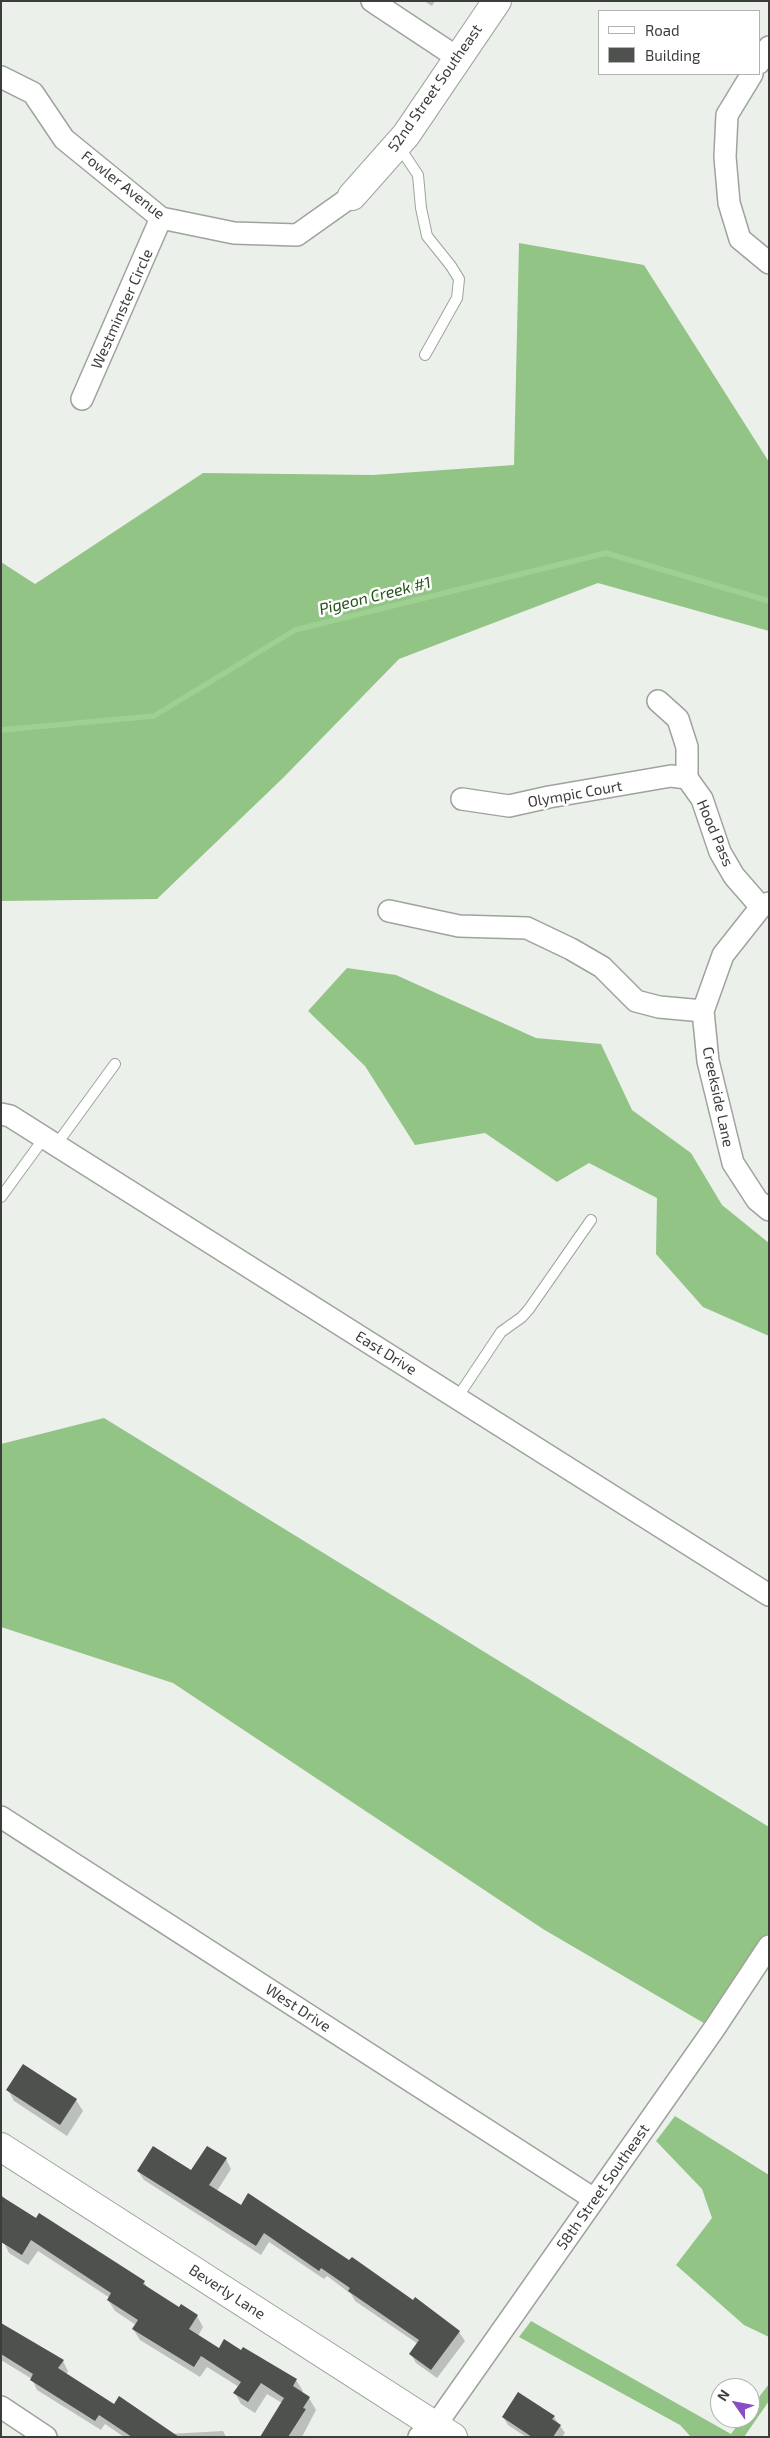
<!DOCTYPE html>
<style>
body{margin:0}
#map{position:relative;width:770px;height:2438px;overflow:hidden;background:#ecf0eb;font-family:"Exo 2",sans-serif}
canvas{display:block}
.frame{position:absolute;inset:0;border:2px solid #3c3e3c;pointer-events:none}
.legend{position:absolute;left:598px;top:10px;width:162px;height:65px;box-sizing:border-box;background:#fff;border:1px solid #b1b2b1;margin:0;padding:6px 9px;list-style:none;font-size:15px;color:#3c3e3c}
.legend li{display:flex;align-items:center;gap:10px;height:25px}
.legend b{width:25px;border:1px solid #b1b2b1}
.north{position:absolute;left:710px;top:2378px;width:50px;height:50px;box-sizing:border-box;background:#fff;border:1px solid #b1b2b1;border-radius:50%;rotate:303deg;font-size:14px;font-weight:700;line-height:20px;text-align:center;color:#3c3e3c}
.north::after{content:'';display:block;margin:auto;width:18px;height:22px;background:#884ec5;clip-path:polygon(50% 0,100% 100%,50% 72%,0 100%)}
</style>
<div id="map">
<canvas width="770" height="2438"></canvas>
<div class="frame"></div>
<ul class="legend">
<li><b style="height:6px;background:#fff"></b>Road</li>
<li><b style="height:14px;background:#4e514d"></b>Building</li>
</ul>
<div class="north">N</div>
</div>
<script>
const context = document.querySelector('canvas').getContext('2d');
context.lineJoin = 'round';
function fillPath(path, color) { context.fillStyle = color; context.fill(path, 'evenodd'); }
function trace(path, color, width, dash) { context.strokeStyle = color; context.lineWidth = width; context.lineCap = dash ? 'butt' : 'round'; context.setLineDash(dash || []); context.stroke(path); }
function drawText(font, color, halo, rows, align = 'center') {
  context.font = font + ' "Exo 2",sans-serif'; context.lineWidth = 5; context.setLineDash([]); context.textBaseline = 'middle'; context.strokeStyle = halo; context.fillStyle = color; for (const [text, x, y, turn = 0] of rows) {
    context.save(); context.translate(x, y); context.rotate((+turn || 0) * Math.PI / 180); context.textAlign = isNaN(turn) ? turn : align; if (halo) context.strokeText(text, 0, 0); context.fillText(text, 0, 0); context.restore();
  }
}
fillPath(new Path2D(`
 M519 243 644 265 769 462V631L598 583 399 659 284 777 157 899 1 901V562L35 584 203 473 373 475 514 465Z
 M347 968 396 975 536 1038 601 1044 632 1110 691 1153 722 1205 769 1243V1336L703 1307 656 1254 657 1198 589 1163 557 1182 485 1133 415 1145 365 1066 308 1011Z
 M104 1418 769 1827V1946L714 2029 543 1929 173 1683 1 1627V1444Z
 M675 2116 769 2175V2337L744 2325 676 2265 712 2218 702 2189 656 2141Z
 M531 2321 731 2434 743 2418H750V2409L769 2384V2401L744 2437H691L680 2425 519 2337Z`), '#92c485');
fillPath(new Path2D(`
 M424 1H435L432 6Z
 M8 2090 76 2100 83 2111 67 2136 14 2101Z
 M226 2159 231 2169 217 2191 459 2332 465 2341 437 2378 416 2363 411 2354 418 2344 355 2301 351 2294 327 2276 324 2279 269 2242 261 2255 144 2180 138 2171 191 2172Z
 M1 2194 8 2202 144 2282 148 2289 179 2309 197 2316 203 2327 198 2336 219 2350 242 2351 296 2380 303 2391 301 2393 309 2398 316 2410 302 2437H261L282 2403 267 2394 255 2413 241 2404 235 2393 239 2387 207 2367 200 2377 140 2340 133 2329 136 2325 115 2311 108 2300 110 2298 38 2251 28 2265 9 2253 1 2236Z
 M1 2324 63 2361 68 2371 66 2375 162 2437H124L105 2424 101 2430 37 2390 32 2379 1 2360Z
 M503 2417H554L565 2433 562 2437H526L508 2425Z
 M223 2431 226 2437H168V2434Z`), '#0003');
trace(new Path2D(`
 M1 730 154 716 295 630 606 553 769 601`), '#9ed091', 5.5);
fillPath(new Path2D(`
 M23 2064 77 2099 60 2125 6 2090Z
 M153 2146 191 2170 207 2146 227 2158 209 2185 241 2205 248 2193 349 2260 352 2257 413 2300 415 2297 460 2331 431 2370 409 2354 419 2340 348 2291 350 2288 321 2268 319 2271 264 2233 256 2246 137 2171Z
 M1 2196 36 2218 39 2213 145 2281 143 2284 179 2307 181 2304 198 2315 189 2329 219 2348 224 2339 241 2350 243 2347 297 2379 293 2386 310 2397 303 2408 306 2409 288 2437H260L284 2398 261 2383 248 2402 233 2393 241 2382 201 2356 194 2367 132 2329 138 2320 107 2300 111 2293 31 2240 22 2255 1 2242Z
 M1 2323 64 2360 58 2368 114 2404 119 2396 179 2437H132L99 2415 95 2421 30 2380 33 2374 1 2354Z
 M518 2392 555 2416 552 2419 561 2425 553 2437H532L502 2417Z`), '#4e514d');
const lane = new Path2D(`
 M398 145 418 175 421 208 427 236 451 266 459 279 457 298 425 355
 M56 1145 115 1064
 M1 1197 44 1138
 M457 1398 501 1332 522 1317 529 1309 591 1220`);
const street = new Path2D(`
 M372 1 458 58
 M759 63 769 47
 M752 74 727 115 725 157 729 203 740 239 769 263
 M1 77 33 93 64 139 161 218 234 233 297 235 352 196
 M82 399 161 218
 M658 701 678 719 687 747V778L702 799 720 852 734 876 761 907
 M462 799 509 806 549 797 671 776 687 778
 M769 903 761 907 723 955 703 1011 708 1061 733 1163 757 1200 769 1210
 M389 911 459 926 527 928 571 949 602 967 636 1001 659 1007 703 1011
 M1 1114 10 1116 769 1595
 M1 1817 594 2199
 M1 2407 46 2437
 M419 2437 435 2426 714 2029 769 1946`);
const secondary = new Path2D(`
 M352 196 406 135 497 1
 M1 2147 453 2437`);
trace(lane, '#9fa39e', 12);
trace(street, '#9fa39e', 24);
trace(secondary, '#9fa39e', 30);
trace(lane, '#fff', 10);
trace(street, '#fff', 21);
trace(secondary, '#fff', 28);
drawText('15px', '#3c3e3c', '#fff', [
 ["52nd Street Southeast",435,88,-55],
 ["Fowler Avenue",123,185,38],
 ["Westminster Circle",122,309,-66],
 ["Olympic Court",575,794,-10],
 ["Hood Pass",715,833,67],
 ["Creekside Lane",718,1097,78],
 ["East Drive",386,1353,32],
 ["West Drive",298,2008,33],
 ["58th Street Southeast",603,2187,-55],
 ["Beverly Lane",227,2292,33]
]);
drawText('italic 16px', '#235315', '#fff', [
 ["Pigeon Creek #1",375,596,-14]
]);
</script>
